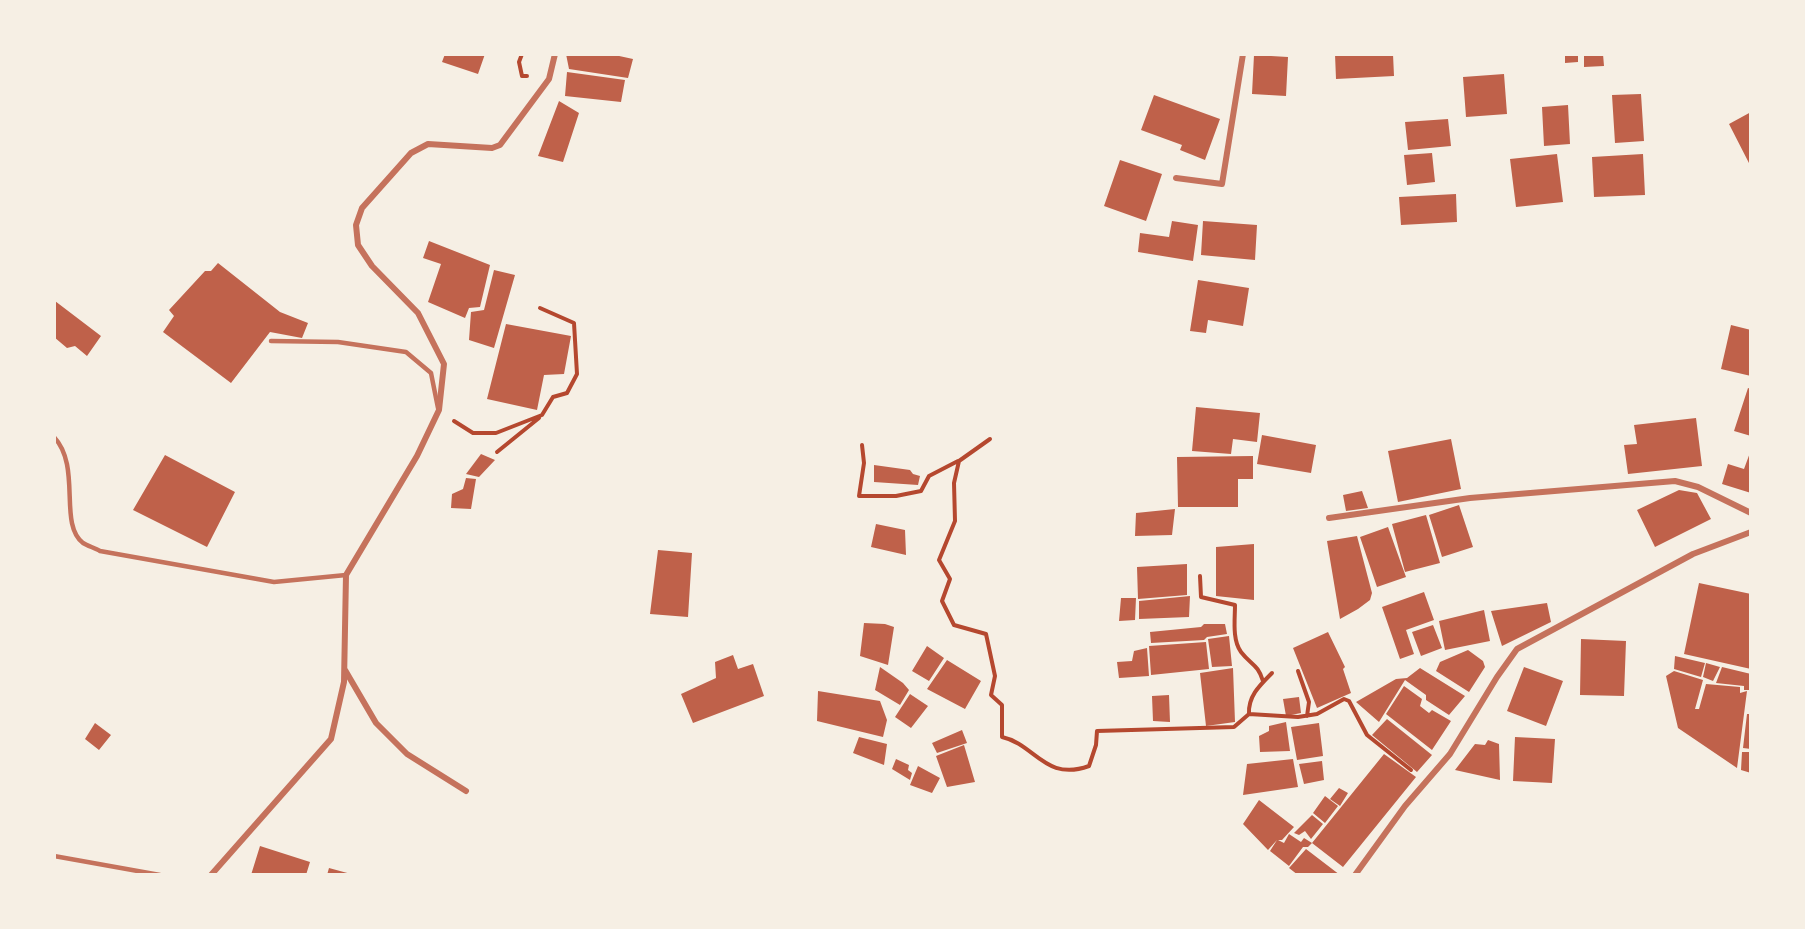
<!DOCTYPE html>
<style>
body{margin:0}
#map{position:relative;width:1805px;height:929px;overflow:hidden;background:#f6efe4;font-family:"Space Grotesk",sans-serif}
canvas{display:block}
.frame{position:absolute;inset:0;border:56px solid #f6efe4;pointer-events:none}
</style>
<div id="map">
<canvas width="1805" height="929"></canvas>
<div class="frame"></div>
</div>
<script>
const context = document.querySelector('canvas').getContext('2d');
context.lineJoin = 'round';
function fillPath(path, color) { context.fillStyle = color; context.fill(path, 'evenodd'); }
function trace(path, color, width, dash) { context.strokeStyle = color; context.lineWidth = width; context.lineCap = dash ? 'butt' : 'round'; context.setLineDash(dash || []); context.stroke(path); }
fillPath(new Path2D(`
 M445 54H485L478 74 442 62Z
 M566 54H610L633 59 628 78 569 69Z
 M1335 54H1393L1394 76 1336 79Z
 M1565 54H1578V62L1565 63Z
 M1584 54H1603L1604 66 1584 67Z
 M1254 55 1288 57 1286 96 1252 94Z
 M567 72 625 80 621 102 565 96Z
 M1504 74 1507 114 1466 117 1463 77Z
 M1641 94 1644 141 1615 143 1612 95Z
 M1154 95 1220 119 1205 160 1180 150 1182 145 1141 130Z
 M559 101 579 113 563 162 538 156Z
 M1568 105 1570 144 1544 146 1542 107Z
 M1751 112V167L1729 124Z
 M1448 119 1451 146 1408 150 1405 122Z
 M1432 153 1435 182 1407 185 1404 155Z
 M1557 154 1563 202 1516 207 1510 159Z
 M1643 154 1645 195 1594 197 1592 157Z
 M1120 160 1162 174 1146 221 1104 206Z
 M1456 194 1457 222 1401 225 1399 197Z
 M1172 221 1198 225 1193 261 1138 252 1140 233 1169 237Z
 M1203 221 1257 225 1255 260 1201 255Z
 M429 241 490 265 480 307 469 308 465 318 428 302 441 264 423 258Z
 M218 263 280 312 308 323 302 338 270 332 231 383 163 332 174 316 169 310 205 271H211Z
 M494 270 515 275 494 348 469 340 471 312 484 310Z
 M1198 280 1249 288 1243 326 1208 320 1206 333 1190 331Z
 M55 301 101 336 87 356 75 346 67 348 54 337Z
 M506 324 571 336 564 374 544 375 537 410 487 399Z
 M1731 325 1751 330V376L1721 369Z
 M1748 388 1751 389V436L1734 431Z
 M1196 407 1260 413 1257 442 1233 439 1231 454 1192 451Z
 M1696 418 1702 466 1628 474 1624 445 1637 444 1634 425Z
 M1262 435 1316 445 1311 473 1257 464Z
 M1451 439 1461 489 1398 502 1388 451Z
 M1751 450V493L1722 484 1728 464 1744 469Z
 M481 454 495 460 479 477 466 474Z
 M165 455 235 492 207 547 133 510Z
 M1253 456V479H1238V507H1178L1177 457Z
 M874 465 910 470 913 474 920 476 918 485 874 482Z
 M466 478 476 479 471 509 451 508 452 494 463 489Z
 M1679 490 1697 493 1711 519 1655 547 1637 510Z
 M1362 491 1368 508 1346 511 1343 495Z
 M1459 505 1473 547 1442 557 1429 515Z
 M1175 509 1172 535 1135 536 1136 513Z
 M1426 515 1440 563 1405 572 1392 524Z
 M876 524 905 530 906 555 871 547Z
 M1388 527 1406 577 1377 587 1360 537Z
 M1357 536 1372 593 1370 600 1358 609 1340 619 1327 541Z
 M1254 544V600L1216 596V547Z
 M658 550 692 553 688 617 650 614Z
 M1187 564V595L1138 599 1137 567Z
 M1699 583 1751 594V669L1684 654Z
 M1424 592 1434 620 1406 630 1414 654 1400 659 1382 607Z
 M1190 596 1189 617 1139 619V601Z
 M1121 598H1136L1135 620 1119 621Z
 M1547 603 1551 622 1502 646 1491 611Z
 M1484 610 1490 641 1445 650 1439 621Z
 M864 623 885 624 894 627 888 665 860 656Z
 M1204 624H1225L1227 634 1207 637 1204 640 1151 643 1150 632 1201 627Z
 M1433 625 1442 648 1421 656 1412 632Z
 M1328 632 1345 667 1343 669 1351 693 1317 708 1293 648Z
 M1229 636 1232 666 1212 667 1208 639Z
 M1581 639 1626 641 1624 696 1580 695Z
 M1206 642 1209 669 1151 675 1149 646Z
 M927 646 944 658 929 681 912 671Z
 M1147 648 1149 676 1119 678 1117 662 1132 661 1134 651Z
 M1468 650 1483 661 1485 667 1469 692 1436 671 1440 662Z
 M733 655 738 669 753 664 764 696 693 723 681 694 716 678 715 662Z
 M1675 656 1705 663 1701 677 1674 669Z
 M947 660 981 681 965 709 927 689Z
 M1706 663 1720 667 1713 681 1703 677Z
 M880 667 903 683 909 690 900 705 875 690Z
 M1524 667 1563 681 1546 726 1507 711Z
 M1722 667 1751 674 1749 690H1744V686L1716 683Z
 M1233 668 1235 722 1206 726 1200 673Z
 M1420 668 1465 696 1449 715 1426 700V695L1405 680 1379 722 1356 702 1396 679 1407 678Z
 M1674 671 1703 680 1695 709H1699L1706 684 1740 687V693L1747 691 1737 768 1678 728 1666 676Z
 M1404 686 1422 699 1420 706 1429 713 1432 710 1451 721 1432 750 1386 714Z
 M818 691 880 701 887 720 883 737 817 721Z
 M910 694 928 706 911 728 895 717Z
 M1169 695 1170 722 1153 721 1152 696Z
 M1299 697 1301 713 1286 716 1283 699Z
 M1747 714H1751V749L1743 748Z
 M1387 719 1432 755 1417 772 1372 735Z
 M1286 722 1290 751 1260 752 1259 736 1269 731V726Z
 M95 723 111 735 99 750 85 739Z
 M1319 723 1323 756 1297 760 1291 727Z
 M962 730 967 743 937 753 932 743Z
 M859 737 887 744 884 765 853 753Z
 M1515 737 1555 739 1552 783 1513 781Z
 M1488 740 1499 744 1500 780 1455 770 1475 744 1485 745Z
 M964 745 975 782 947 787 936 756Z
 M1742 752H1751V773L1741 770Z
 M1384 754 1416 777 1343 867 1312 843Z
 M896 759 909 765 908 770 912 773 910 780 892 769Z
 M1293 759 1298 787 1243 795 1247 764Z
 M1322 761 1324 780 1304 784 1299 764Z
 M918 766 940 778 932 793 910 785Z
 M1339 788 1348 793 1340 806 1330 799Z
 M1325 796 1338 806 1325 823 1313 813Z
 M1259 800 1294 827 1282 840H1278L1284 843 1289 834 1301 842 1304 838 1312 843 1308 847H1303L1289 866 1270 851 1277 840 1268 850 1243 824Z
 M1312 815 1323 824 1311 839 1305 831 1299 835 1294 833Z
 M260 846 310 862 306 875H251Z
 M1306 849 1340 875H1298L1289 868Z
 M329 868 351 874V875H327Z`), '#bf614a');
trace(new Path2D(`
 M522 54 519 62 522 76H527
 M454 421 473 433H496L542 415 553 397 567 393 577 374 574 323 540 308
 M990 439 959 461 954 483 955 521 939 560 950 579 942 601 954 625 986 634 995 676 991 695 1002 705V737C1035 744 1045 782 1089 766L1096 745 1097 731 1234 727 1249 714C1248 696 1260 685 1272 673
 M862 445 864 463 859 496H896L921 491 929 476 958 461
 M497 452 539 418
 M1200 576 1201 597 1235 605C1235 619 1232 640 1241 652 1251 665 1258 664 1263 681
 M1298 671 1309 702 1307 716
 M1249 714 1298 717 1317 714 1344 699 1349 701 1367 735 1411 770`), '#b5482f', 4);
trace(new Path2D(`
 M271 341 338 342 406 352 431 373 438 408
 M54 437C82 467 58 524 83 543 88 546 95 548 100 551L274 582 346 575
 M54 856 160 875`), '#c5725c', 4.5);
trace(new Path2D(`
 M1176 178 1222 184 1243 54
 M1329 518 1470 498 1675 481 1698 487 1751 513
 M345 670 376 723 407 754 466 791
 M211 875 331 739 344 682 346 575 417 456 439 410 444 364 418 313 372 266 358 245 356 225 362 208 411 153 428 144 492 148 500 145 549 79 555 54
 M1355 875 1405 806 1450 754 1497 677 1517 649 1693 554 1751 532`), '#c5725c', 6);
</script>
